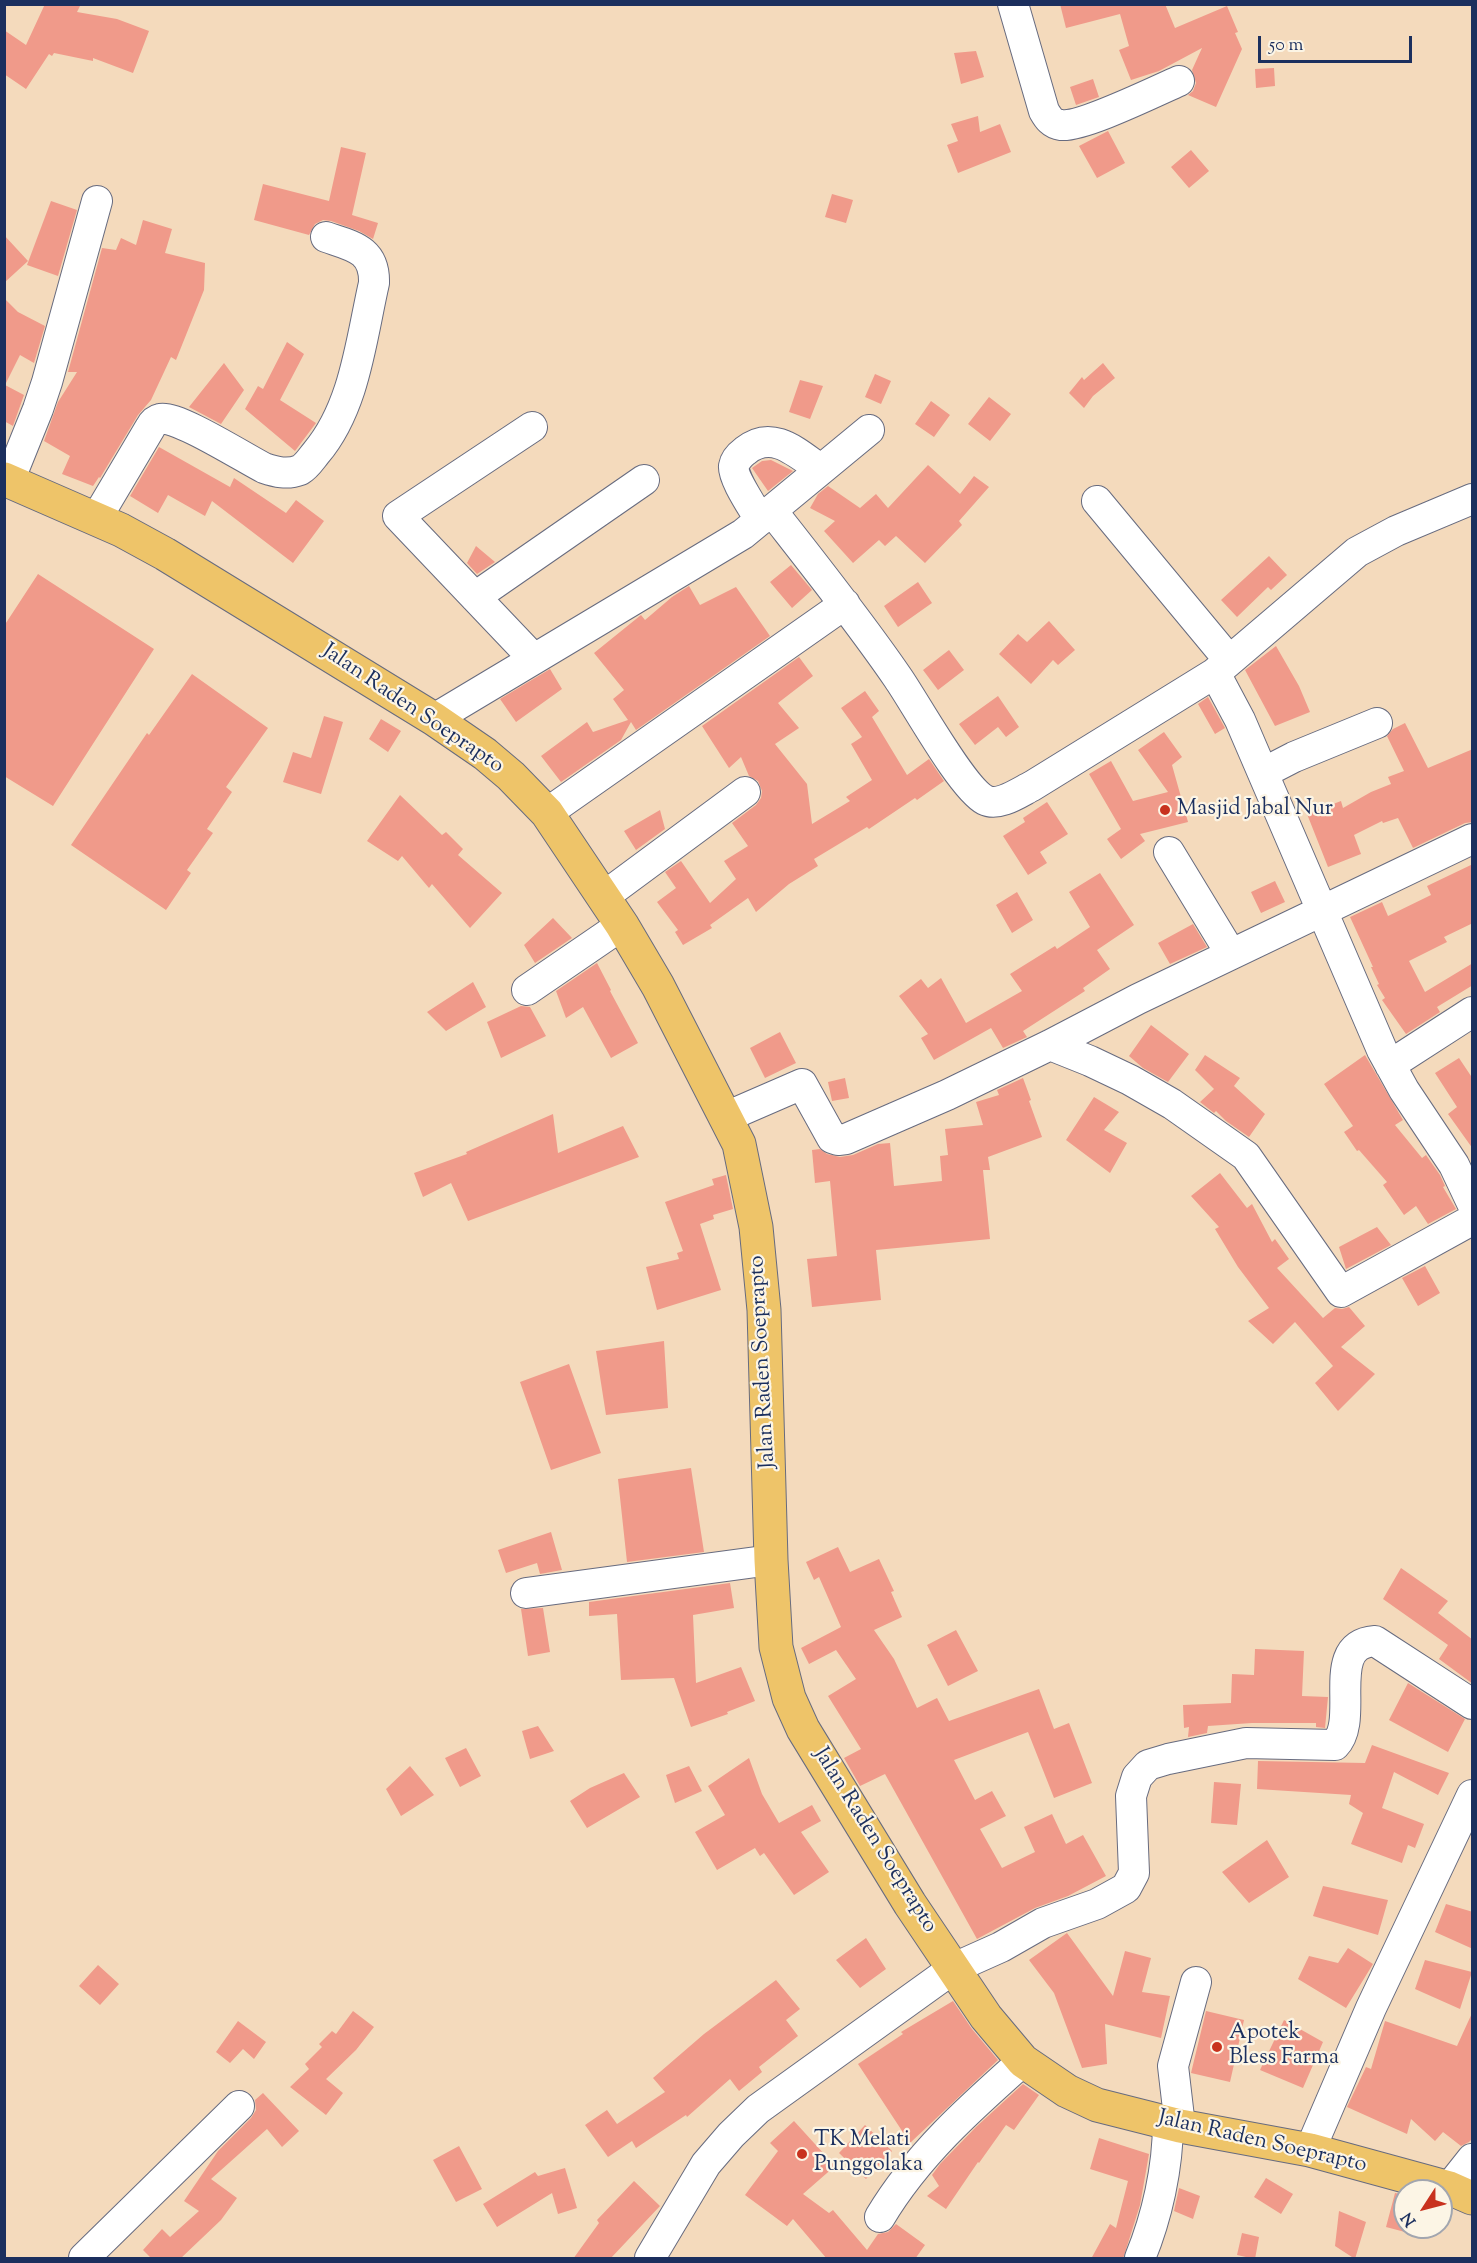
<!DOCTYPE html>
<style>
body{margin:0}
#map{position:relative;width:1477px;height:2263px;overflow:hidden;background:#f4dabc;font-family:"Sorts Mill Goudy",serif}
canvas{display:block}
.frame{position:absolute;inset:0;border:6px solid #1b2f5e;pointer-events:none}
.north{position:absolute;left:1393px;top:2179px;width:60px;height:60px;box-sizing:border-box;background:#fcf5e5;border:2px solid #a2a6af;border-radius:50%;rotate:234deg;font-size:16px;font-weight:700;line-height:24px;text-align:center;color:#1b2f5e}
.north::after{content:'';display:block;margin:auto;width:21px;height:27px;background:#c8321e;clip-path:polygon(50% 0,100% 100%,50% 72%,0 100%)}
.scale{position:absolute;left:1258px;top:36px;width:154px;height:27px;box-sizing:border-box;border:3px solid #1b2f5e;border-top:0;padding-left:8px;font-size:18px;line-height:21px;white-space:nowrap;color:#1b2f5e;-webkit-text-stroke:4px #fcf5e5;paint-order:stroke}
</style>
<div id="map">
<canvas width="1477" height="2263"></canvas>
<div class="frame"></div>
<div class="north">N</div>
<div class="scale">50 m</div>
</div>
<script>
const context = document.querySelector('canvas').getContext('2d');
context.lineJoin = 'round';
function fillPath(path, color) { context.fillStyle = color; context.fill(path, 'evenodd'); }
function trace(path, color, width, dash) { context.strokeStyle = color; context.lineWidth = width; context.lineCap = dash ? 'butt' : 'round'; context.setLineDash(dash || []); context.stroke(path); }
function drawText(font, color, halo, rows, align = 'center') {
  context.font = font + ' "Sorts Mill Goudy",serif'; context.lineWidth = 4.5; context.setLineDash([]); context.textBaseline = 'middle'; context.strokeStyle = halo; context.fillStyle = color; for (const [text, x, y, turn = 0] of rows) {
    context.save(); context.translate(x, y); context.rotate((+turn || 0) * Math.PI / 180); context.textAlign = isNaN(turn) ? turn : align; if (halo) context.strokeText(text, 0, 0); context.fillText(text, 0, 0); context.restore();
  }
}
fillPath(new Path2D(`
 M45 4H81L77 12 117 19 149 31 133 73 93 58V61L54 53 52 56 49 54 26 89 4 74V30L26 45Z
 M1060 4H1165L1175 28 1227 6 1238 32 1235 33 1242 49 1216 107 1188 95 1193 91 1196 83 1192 70 1202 48 1159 71 1131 80 1119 50 1129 46 1120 14 1066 28Z
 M976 51 984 77 961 84 954 53Z
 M1274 68 1275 86 1256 88 1255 69Z
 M1093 79 1099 97 1076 105 1070 87Z
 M978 116 980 132 1000 124 1011 152 958 173 947 145 958 141 951 124Z
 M1108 131 1125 163 1097 178 1079 146Z
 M341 147 366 153 352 215 378 223 373 239 359 231 331 221 323 220 315 224 309 235 254 220 263 184 329 201Z
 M1191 150 1209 171 1189 188 1171 167Z
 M832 194 853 200 846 223 825 217Z
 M51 201 77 210 58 276 27 265Z
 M143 220 172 229 165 253 205 263 204 290 176 360 171 357 151 400 138 415 100 478 99 477 93 486 62 474 70 456 44 441 58 402 77 372H68L102 248 116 250 121 238 136 245Z
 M4 235 28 261 4 283Z
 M4 298 18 312 45 326 34 363 20 355 5 385 24 395 13 426 4 421Z
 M287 342 304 354 280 400 316 423 295 451 245 409 258 386 263 389Z
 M224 363 244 390 221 424 189 407Z
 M1103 363 1115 378 1093 396 1084 408 1069 393 1082 377 1084 380Z
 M875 374 891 381 881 404 865 397Z
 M800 380 823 386 810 419 789 412Z
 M989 397 1011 414 990 441 968 424Z
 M931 401 950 415 934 437 915 424Z
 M159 447 230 487 234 478 286 513 296 500 324 521 293 563 212 501 205 516 168 495 158 513 130 496Z
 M771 460 793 471 768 491 752 468 762 461Z
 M928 465 960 494 974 476 989 487 959 521 962 525 925 563 896 536 885 546 879 540 853 563 824 531 835 521 810 508 818 494 828 486 860 508 876 494 888 508Z
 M476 546 495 562 477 574 467 563Z
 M1269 556 1287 575 1271 590 1268 587 1237 617 1221 600Z
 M791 565 812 590 792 608 770 582Z
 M38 574 154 649 53 806 4 776V626Z
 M918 582 932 603 898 627 884 606Z
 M689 586 700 605 736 587 770 636 636 730 631 722 621 740 561 782 541 756 587 722 593 732 628 720 613 699 624 690 594 653 641 615 645 620 672 597Z
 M1049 621 1075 650 1058 665 1053 660 1031 684 999 654 1018 634 1027 642Z
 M1276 646 1299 686 1310 712 1275 726 1245 670Z
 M949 650 964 670 938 690 923 670Z
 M799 657 813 676 778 703 799 728 775 744 807 784 812 824 850 801 846 797 872 780 851 744 862 737 841 708 865 691 879 711 872 717 907 775 929 759 944 781 917 800 915 798 869 829 867 827 814 859 818 866 789 884 756 912 748 898 710 925 712 928 683 945 675 932 678 930 657 902 676 888 665 872 681 861 710 903 736 879 724 861 748 846 732 823 756 805 761 798 762 791 758 781 749 776 741 757 729 768 702 726Z
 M550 669 562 689 516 722 500 699Z
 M192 674 268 728 226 787 232 792 207 829 213 833 187 870 191 873 166 910 71 845 147 733 149 735Z
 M998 696 1019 727 1006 737 998 727 975 745 959 724Z
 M1208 697 1225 728 1215 734 1198 704Z
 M324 716 343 722 321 794 283 782 293 752 311 758Z
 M381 719 401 731 388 752 369 739Z
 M1405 723 1428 768 1473 749V822L1465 823 1413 848 1398 818 1383 823 1382 821 1354 835 1361 854 1328 867 1307 814 1341 801 1343 808 1371 792 1391 784 1388 777 1404 771 1387 736 1393 729Z
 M1164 732 1182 757 1172 765 1188 822 1140 834 1145 841 1121 859 1107 839 1121 829 1089 774 1111 761 1133 801 1168 792 1138 750Z
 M400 795 442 835 446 832 463 849 458 855 502 893 470 928 432 884 429 888 402 856 398 861 367 841Z
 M1047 802 1068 834 1040 852 1047 863 1028 875 1003 836 1025 822 1023 818Z
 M660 810 665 829 636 850 624 831Z
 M1473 864V923L1444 937 1447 942 1409 961 1425 992 1473 963V985L1437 1007 1440 1012 1406 1034 1382 1000 1385 998 1377 985 1379 984 1371 967H1373L1350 917 1382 902 1388 916 1431 895 1427 886Z
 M1100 873 1134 925 1097 950 1110 969 1083 988 1085 991 1023 1031 1027 1037 1003 1048 991 1028 934 1060 921 1038 928 1034 899 996 921 979 928 988 941 978 966 1023 1022 991 1010 974 1055 946 1057 949 1090 927 1069 892Z
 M1275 881 1285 902 1261 913 1251 892Z
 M1017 892 1033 920 1012 933 996 905Z
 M553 918 572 938 535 963 524 945Z
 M1193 924 1207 947 1170 964 1158 943Z
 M597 963 611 990 610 991 638 1043 611 1058 583 1007 566 1018 556 991Z
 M473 982 486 1007 446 1031 427 1012Z
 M521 1006 530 1007 546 1036 501 1058 487 1022Z
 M1151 1025 1189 1054 1168 1082 1143 1068 1129 1056Z
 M780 1032 796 1063 765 1078 750 1048Z
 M1205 1055 1240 1078 1234 1086 1265 1114 1249 1137 1226 1121 1216 1111 1214 1113 1200 1102 1214 1089 1195 1070Z
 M1365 1055 1403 1120 1395 1125 1422 1158 1426 1155 1440 1175 1445 1186 1443 1187 1456 1209 1428 1224 1416 1206 1404 1215 1383 1185 1387 1182 1359 1150 1357 1151 1344 1132 1353 1126 1324 1084Z
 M1459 1058 1473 1079V1149L1448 1114 1457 1107 1435 1073Z
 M845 1078 849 1098 832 1101 828 1082Z
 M1023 1078 1031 1100 1029 1101 1042 1137 988 1157 990 1170H983L990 1239 876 1250 881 1300 812 1307 807 1259 837 1256 830 1181 815 1183 812 1150 820 1149 827 1154 840 1157 853 1155 878 1144 890 1143 894 1186 942 1181 940 1156 948 1155 945 1129 983 1125 976 1102 999 1095 997 1090Z
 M1094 1097 1119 1112 1104 1130 1127 1143 1110 1173 1066 1140Z
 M553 1114 558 1153 623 1126 639 1157 468 1221 451 1183 423 1197 414 1173 467 1154 466 1152Z
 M1220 1173 1247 1208 1252 1204 1272 1242 1275 1239 1289 1259 1277 1268 1323 1318 1335 1308 1342 1309 1349 1307 1365 1326 1341 1347 1375 1374 1338 1411 1315 1383 1333 1366 1295 1322 1273 1344 1248 1321 1269 1308 1238 1267 1215 1229 1219 1227 1191 1196Z
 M726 1175 733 1209 713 1215 714 1219 700 1224 721 1290 657 1310 646 1267 679 1259 677 1253 683 1251 665 1202 714 1185 712 1179Z
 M1377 1227 1391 1245 1346 1269 1339 1247Z
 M1425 1266 1440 1293 1418 1306 1402 1278Z
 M664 1341 668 1408 606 1415 596 1351Z
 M569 1364 601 1453 551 1470 520 1382Z
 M691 1468 704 1552 627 1562 618 1479Z
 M551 1532 562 1570 540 1574 537 1563 506 1573 498 1550Z
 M838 1547 850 1572 879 1559 894 1591 891 1592 902 1617 874 1630 894 1659 917 1708 937 1698 949 1721 1039 1689 1054 1729 1069 1723 1092 1783 1054 1798 1028 1732 954 1760 975 1800 992 1791 1006 1816 980 1829 1002 1868 1035 1852 1024 1827 1052 1814 1066 1844 1083 1835 1106 1876 1068 1896 1035 1908 977 1939 885 1774 860 1786 844 1758 861 1749 828 1696 856 1679 836 1650 809 1664 801 1648 841 1627 819 1577 814 1580 806 1562Z
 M1401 1568 1448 1601 1438 1613 1473 1640V1684L1439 1659 1448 1645 1383 1599Z
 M730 1583 734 1608 693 1615 696 1683 741 1667 755 1701 727 1712 728 1714 691 1727 674 1678 621 1680 617 1614 589 1616V1602Z
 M543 1608 550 1652 528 1656 521 1609Z
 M956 1630 978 1671 948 1686 927 1645Z
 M1255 1649 1304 1651 1302 1696 1328 1697 1325 1728 1316 1727V1723H1252L1208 1726 1207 1733 1188 1737 1189 1727 1184 1728 1183 1705 1231 1703 1232 1674 1254 1675Z
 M1408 1683 1465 1719 1448 1752 1389 1720Z
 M538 1726 554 1751 530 1759 522 1731Z
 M1372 1745 1449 1773 1438 1795 1394 1772 1382 1808 1424 1824 1415 1848 1408 1845 1402 1863 1351 1844 1363 1813 1349 1804 1351 1795 1257 1789 1258 1761 1365 1763Z
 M466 1748 481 1776 460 1787 445 1758Z
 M749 1758 762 1794 779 1823 812 1805 821 1821 801 1832 829 1872 794 1895 764 1853 760 1856 755 1848 717 1870 695 1832 725 1815 708 1786Z
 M410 1766 434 1795 401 1816 386 1789Z
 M689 1766 702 1791 675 1803 666 1775Z
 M624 1773 640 1797 587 1828 570 1801 590 1788Z
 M1214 1782 1241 1784 1237 1825 1211 1823Z
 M1267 1840 1289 1877 1249 1903 1222 1872Z
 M1323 1886 1388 1900 1378 1935 1313 1916Z
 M1446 1904 1473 1912V1949L1435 1932Z
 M1067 1933 1113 1996 1125 1951 1151 1958 1142 1992 1170 1996 1161 2038 1105 2024 1107 2064 1082 2068 1054 1993 1029 1960Z
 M866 1938 886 1969 860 1988 836 1960Z
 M1348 1948 1373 1964 1346 2008 1298 1979 1309 1956 1338 1963Z
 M1425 1960 1472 1972 1460 2009 1415 1989Z
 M98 1965 119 1984 100 2005 79 1986Z
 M776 1980 800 2009 786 2020 798 2036 759 2067 762 2072 739 2091 730 2079 687 2117 686 2115 636 2148 632 2141 608 2157 585 2125 607 2110 617 2124 665 2092 653 2078 704 2034Z
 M953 2001 972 2029 998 2060 910 2143 858 2064 903 2034 901 2032Z
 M353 2011 374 2027 356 2050 326 2079 343 2093 326 2115 290 2087 309 2069 305 2064 322 2047 319 2044 332 2031 336 2034Z
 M1206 2011 1244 2020 1230 2082 1191 2073Z
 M1473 2011V2138L1469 2142 1461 2146 1443 2132 1435 2141 1411 2119 1407 2134 1347 2107 1366 2067 1371 2069 1385 2021 1457 2046Z
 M1284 2020 1323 2042 1303 2088 1260 2070Z
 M238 2021 266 2042 254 2059 243 2049 230 2063 216 2052Z
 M1023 2084 1039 2095 1014 2130 1006 2125 979 2163 978 2162 946 2209 927 2196 939 2186 932 2175 940 2164 976 2127Z
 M263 2093 299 2131 282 2147 267 2129 211 2179 237 2198 221 2220 180 2259H152L143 2250 162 2229 170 2237 199 2211 184 2201 218 2151 251 2118 256 2110 255 2100Z
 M794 2121 835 2166 803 2194 829 2213 833 2210 867 2250 878 2234 888 2232 896 2224 925 2245 915 2259H827L793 2219 787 2226 745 2195 778 2151 770 2143Z
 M865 2125 892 2151 866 2179 839 2153Z
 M1099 2138 1149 2154 1140 2205 1123 2259H1091L1110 2224 1116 2228 1128 2181 1090 2169Z
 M459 2146 482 2189 456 2202 433 2160Z
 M565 2168 577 2208 558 2214 552 2193 497 2227 483 2204 535 2172 538 2176Z
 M1266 2178 1293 2194 1281 2214 1254 2197Z
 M634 2181 660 2206 610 2259H573L599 2223 597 2220Z
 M1179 2188 1200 2196 1193 2219 1174 2211Z
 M1395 2193 1405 2195V2232L1386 2227Z
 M1339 2211 1366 2222 1355 2259 1335 2246Z
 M1242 2233 1259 2237 1255 2259 1237 2255Z`), '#f09a8a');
const minor = new Path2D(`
 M1013 4 1044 111C1048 118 1052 124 1061 125 1081 128 1156 91 1179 81
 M532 427 398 516 534 659
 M9 481 38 409 47 382 97 201
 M1097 501 1229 660
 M772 511C815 566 859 621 898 678 916 704 962 788 985 800 999 807 1020 792 1032 786L1215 673 1357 552 1396 531 1472 499
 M96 519 150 428C152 424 155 420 160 419 175 414 246 459 264 468 276 472 287 475 300 470 307 466 311 459 316 453 355 407 361 340 374 283 375 249 352 246 326 237
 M760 520C754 509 732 477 734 466 735 460 741 454 745 451 772 429 796 452 820 469
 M475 597 644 480
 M1215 673 1240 720 1382 1050 1404 1090 1454 1165 1472 1203
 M434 719 743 534 869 430
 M1263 773 1294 757 1377 723
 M547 813 845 604
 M1169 852 1231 954
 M603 897 745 792
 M527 990 622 925
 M1050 1045 1090 1061 1130 1080 1172 1104 1246 1156 1341 1292 1472 1220
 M1390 1065 1472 1012
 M726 1117 802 1084 832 1138 838 1140 846 1139 947 1095 1050 1045 1138 999 1472 839
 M526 1593 771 1560
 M1180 2126 1173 2066 1196 1982
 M1310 2150 1371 2008 1472 1795
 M1449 2188 1472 2159
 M880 2217C917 2155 970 2108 1023 2061
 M84 2258 239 2106
 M650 2258 706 2164 731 2135 758 2109 954 1968 1001 1947 1043 1923 1097 1904 1126 1888 1134 1873 1131 1796 1137 1777 1148 1765 1168 1759 1246 1743 1335 1745C1361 1718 1323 1645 1375 1641L1472 1704
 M1140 2258C1157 2217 1168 2168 1168 2122`);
const highway = new Path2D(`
 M4 479 121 530 165 554 434 719 485 754 511 776 547 813 622 925 658 986 739 1144 756 1227 764 1310 771 1560 776 1647 789 1698 803 1729 910 1904 986 2017 1023 2061 1067 2091 1097 2105 1180 2126 1310 2150 1449 2188 1472 2198`);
trace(minor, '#676b7f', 32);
trace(highway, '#676b7f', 35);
trace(minor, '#fff', 30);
trace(highway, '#eec469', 33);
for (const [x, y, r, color] of [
 [1165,810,6,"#c8321e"],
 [1217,2047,6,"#c8321e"],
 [802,2154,6,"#c8321e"]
]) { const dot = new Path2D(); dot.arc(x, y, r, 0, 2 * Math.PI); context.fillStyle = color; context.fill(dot); trace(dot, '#fcf5e5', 2); }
drawText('22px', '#1b2f5e', '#fcf5e5', [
 ["Jalan Raden Soeprapto",412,710,34],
 ["Jalan Raden Soeprapto",764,1362,-93],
 ["Jalan Raden Soeprapto",874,1841,58],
 ["Jalan Raden Soeprapto",1262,2143,13]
]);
drawText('22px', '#1b2f5e', '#fcf5e5', [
 ["Masjid Jabal Nur",1177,810],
 ["Apotek",1229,2034],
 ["Bless Farma",1229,2059],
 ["TK Melati",814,2141],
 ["Punggolaka",814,2166]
], 'left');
</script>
